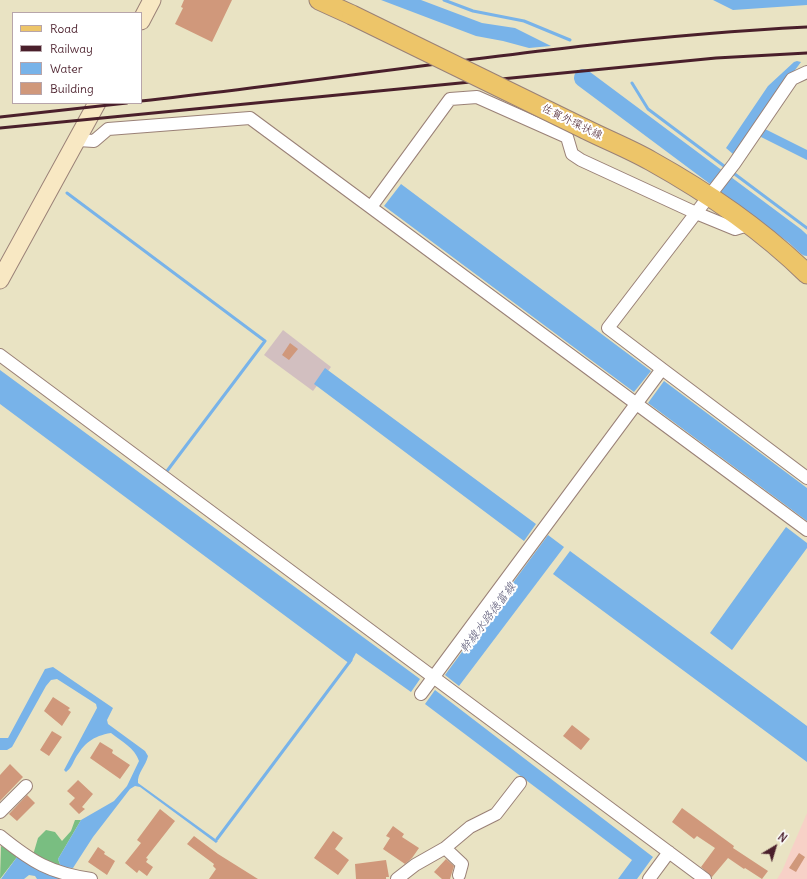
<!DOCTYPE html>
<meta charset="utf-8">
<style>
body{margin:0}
#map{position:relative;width:807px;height:879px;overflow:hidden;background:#e9e3c3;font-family:Delius,sans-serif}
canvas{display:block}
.legend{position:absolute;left:12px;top:12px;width:130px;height:92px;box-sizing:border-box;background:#fff;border:1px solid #b7a5aa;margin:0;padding:5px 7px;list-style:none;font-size:12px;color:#4a1f2b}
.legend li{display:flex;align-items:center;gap:8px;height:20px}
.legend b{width:20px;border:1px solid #b7a5aa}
.north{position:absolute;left:755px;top:827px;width:40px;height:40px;-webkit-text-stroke:3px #fff;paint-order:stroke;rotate:38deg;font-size:11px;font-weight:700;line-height:16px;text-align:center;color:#4a1f2b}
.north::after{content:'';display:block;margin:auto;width:14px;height:18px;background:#4a1f2b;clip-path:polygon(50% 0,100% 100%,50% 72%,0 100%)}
</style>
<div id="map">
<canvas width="807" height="879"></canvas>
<ul class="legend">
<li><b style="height:5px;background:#edc569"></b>Road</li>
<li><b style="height:5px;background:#4a1f2b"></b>Railway</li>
<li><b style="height:11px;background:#78b3e9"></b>Water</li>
<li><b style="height:11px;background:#d0987b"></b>Building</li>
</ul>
<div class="north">N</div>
</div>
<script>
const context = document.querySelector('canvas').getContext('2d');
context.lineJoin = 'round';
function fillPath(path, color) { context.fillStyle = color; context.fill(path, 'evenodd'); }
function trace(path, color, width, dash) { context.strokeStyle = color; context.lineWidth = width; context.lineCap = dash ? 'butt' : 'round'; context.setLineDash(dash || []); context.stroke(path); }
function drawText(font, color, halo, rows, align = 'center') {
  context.font = font + ' Delius,"Klee One",sans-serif'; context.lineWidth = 4; context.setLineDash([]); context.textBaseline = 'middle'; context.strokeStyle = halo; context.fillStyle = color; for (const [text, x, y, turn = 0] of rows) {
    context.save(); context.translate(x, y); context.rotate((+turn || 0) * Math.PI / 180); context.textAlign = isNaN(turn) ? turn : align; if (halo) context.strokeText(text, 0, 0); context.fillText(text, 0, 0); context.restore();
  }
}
fillPath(new Path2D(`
 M807 813V879H777L782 871Z`), '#f7d1c7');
fillPath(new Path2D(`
 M283 330 331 367 313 391 264 355Z`), '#d2bfc0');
fillPath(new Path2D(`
 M75 820H81L58 859 61 867 33 855 38 838 46 830 55 832 62 841 71 831Z
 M1 846 13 851 17 857 0 879Z`), '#79be81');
fillPath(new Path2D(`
 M381 0H421L482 23 515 28 551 46 529 48 503 41 476 36Z
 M713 0H807V5L733 10Z
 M797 61 801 62 755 124 807 150V160L751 132 733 154 726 148 768 86 794 62Z
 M401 184 651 371 634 392 384 206Z
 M325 368 536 524 524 541 314 384Z
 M0 370 420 679 411 692 356 653 350 664 0 404Z
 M664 381 807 488V521L648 403Z
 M786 527 807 543V548L732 650 710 633Z
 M548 535 564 547 459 686 445 675Z
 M570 551 807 726V762L553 574Z
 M53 667 113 708 107 720 108 724 145 751 148 756C146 766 137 773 138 783L218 841 216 843 140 787 135 786 130 789 93 837 73 868 61 867 58 859 81 820 114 801 127 786 139 761C135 748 121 741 111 733 93 736 84 743 75 759 72 765 71 768 66 772L64 770 97 708 96 704 57 679 51 680 46 686 12 747 7 750H0V738H8L45 669Z
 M435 690 653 857 637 879H618L632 860 425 704Z
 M17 857 61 879H37L35 876 29 875 24 879H1Z`), '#78b3e9');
trace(new Path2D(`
 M444 0 473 11 524 21 570 40
 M632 83 648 109 728 169
 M732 172 807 228
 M67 193 265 341 167 471
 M217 839 351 660`), '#78b3e9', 3);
trace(new Path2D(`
 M583 78 795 236 807 247`), '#78b3e9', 18);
fillPath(new Path2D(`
 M184 0H232L212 42 175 24 183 8 181 7Z
 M290 343 298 349 289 360 282 355Z
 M53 697 70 708 68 710 71 712 62 726 44 711Z
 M572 725 590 739 581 750 563 736Z
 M52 731 62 737 49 756 40 750Z
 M100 742 113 750 112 753 130 765 120 779 90 758Z
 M10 764 23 777 0 801V775Z
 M78 780 93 794 82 807 85 809 79 814 69 804 75 798 67 791Z
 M27 795 35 803 17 821 9 814Z
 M682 808 734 846 733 848 768 871 762 879 745 868 744 869 728 858 712 877 701 867 715 848 697 836 694 839 672 822Z
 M160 809 175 821 146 858 148 859 146 862 153 867 147 876 139 870 137 873 125 863 141 843 137 840Z
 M393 826 404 834 402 837 419 848 412 858 405 864 383 849 390 838 386 836Z
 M333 831 343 838 335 849 349 860 338 875 314 858Z
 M194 836 218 854 258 879H209L216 869 213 866 214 864 187 844Z
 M98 847 105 852 104 854 115 861 107 875 88 862Z
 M799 853 805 857 796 872 789 868Z
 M446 859 454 866 450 879H442L434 872Z
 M386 860 389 877H386V879H356L355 864Z`), '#d0987b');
const street = new Path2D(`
 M78 140 94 141 108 129 250 118 807 530
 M371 207 450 99 477 97 567 137 572 154 581 160 696 213 734 164 792 79 807 72
 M0 355 705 879
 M662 369 807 478
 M421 694 662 369 608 328 696 213 735 229 748 225
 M0 812 26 786
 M0 836C32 862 50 873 91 879
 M445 848 462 864 459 875
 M397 879 415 865 445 848 470 827 496 814 520 783
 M649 879 669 852`);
const secondary = new Path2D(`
 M141 21 152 0
 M0 280 97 103`);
const primary = new Path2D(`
 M319 0 352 15
 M585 129C607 140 630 149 651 161 705 191 763 231 807 274`);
trace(street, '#9a8177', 14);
trace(secondary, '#9a8177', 19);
trace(primary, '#9a8177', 21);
trace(street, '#fff', 12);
trace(secondary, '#f8e8c3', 17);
trace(primary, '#edc569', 19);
trace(new Path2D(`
 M141 101C363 77 584 38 807 27
 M0 117 127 103
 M0 128 716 58 807 53`), '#4a1f2b', 3);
const primaryBridge = new Path2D(`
 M352 15 585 129`);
trace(primaryBridge, '#9a8177', 21, []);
trace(primaryBridge, '#edc569', 19);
drawText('11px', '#4a1f2b', '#fff', [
 ["佐賀外環状線",572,122,26]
]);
drawText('italic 12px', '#5c5a77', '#fff', [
 ["幹線水路徳富線",488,618,-53]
]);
</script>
